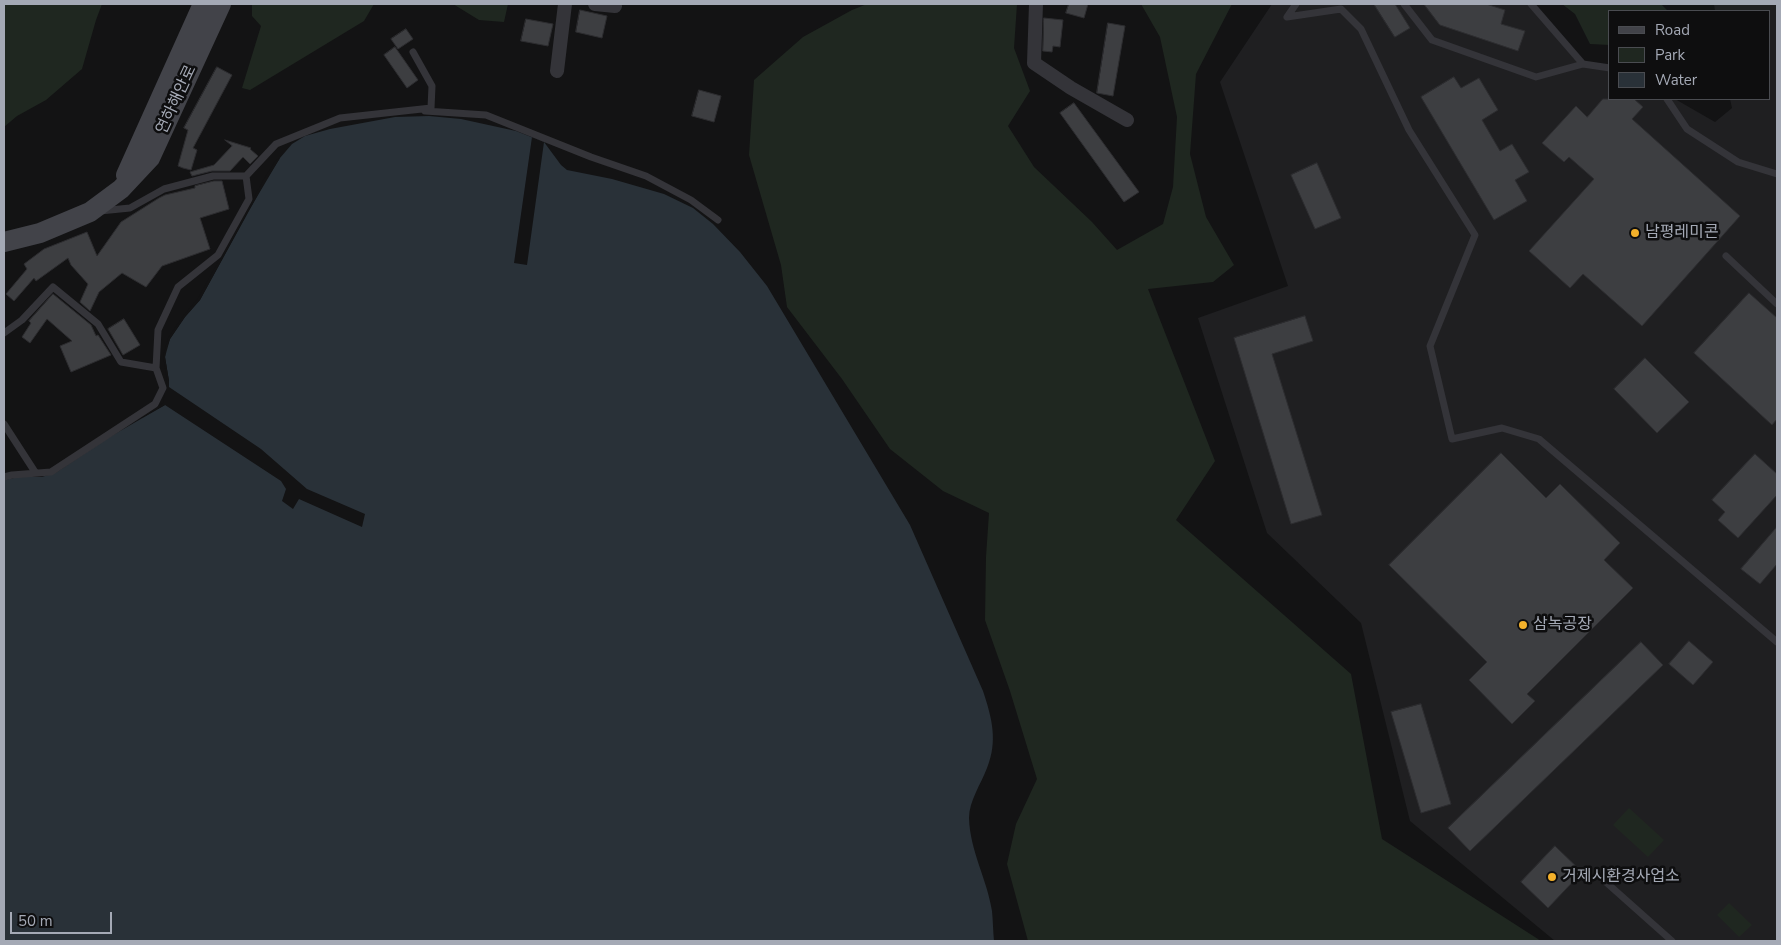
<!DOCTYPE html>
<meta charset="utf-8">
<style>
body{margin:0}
#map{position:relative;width:1781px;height:945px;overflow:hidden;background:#131314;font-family:"Nunito Sans",sans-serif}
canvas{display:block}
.frame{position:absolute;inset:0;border:5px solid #a4a9b5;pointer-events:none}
.legend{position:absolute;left:1608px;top:10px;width:162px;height:90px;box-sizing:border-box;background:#0e0e0f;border:1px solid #4a4c51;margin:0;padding:6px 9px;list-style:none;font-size:15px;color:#a4a9b5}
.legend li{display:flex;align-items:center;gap:10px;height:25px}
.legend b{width:25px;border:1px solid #4a4c51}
.scale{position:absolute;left:10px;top:912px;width:102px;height:22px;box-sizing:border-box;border:2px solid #a4a9b5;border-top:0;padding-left:6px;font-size:15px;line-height:18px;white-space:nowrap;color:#a4a9b5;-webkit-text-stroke:4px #0e0e0f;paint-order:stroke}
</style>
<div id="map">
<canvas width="1781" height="945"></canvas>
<div class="frame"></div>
<ul class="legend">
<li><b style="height:6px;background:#424349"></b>Road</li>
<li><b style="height:14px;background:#1f2720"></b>Park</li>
<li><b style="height:14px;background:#293138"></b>Water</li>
</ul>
<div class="scale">50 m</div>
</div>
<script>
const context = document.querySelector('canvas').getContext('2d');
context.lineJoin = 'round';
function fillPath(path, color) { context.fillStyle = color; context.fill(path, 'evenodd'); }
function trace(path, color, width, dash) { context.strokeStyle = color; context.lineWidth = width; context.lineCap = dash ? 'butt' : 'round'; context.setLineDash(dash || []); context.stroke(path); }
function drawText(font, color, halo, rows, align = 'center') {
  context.font = font + ' "Nunito Sans","Noto Sans KR",sans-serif'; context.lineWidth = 5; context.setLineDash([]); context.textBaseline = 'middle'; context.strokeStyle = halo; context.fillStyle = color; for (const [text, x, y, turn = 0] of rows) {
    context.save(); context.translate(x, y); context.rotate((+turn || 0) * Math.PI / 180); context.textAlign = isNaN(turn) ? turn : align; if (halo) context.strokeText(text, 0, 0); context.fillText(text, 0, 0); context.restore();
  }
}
fillPath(new Path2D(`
 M1272 4H1531L1583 64 1610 68V99H1675L1715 122 1732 108 1730 99H1770V11H1715L1714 4H1777V941H1555L1410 821 1361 623 1267 533 1198 318 1288 286 1220 82Z`), '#1f1f21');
fillPath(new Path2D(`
 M4 4H102L96 20 82 69 46 100 17 116 4 127Z
 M252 4H374L364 21 250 90 242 88 261 26 252 16Z
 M453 4H508L504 22 479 20Z
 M867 4H1017L1014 48 1030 91 1008 126 1034 167 1092 222 1117 250 1163 224 1173 187 1177 117 1160 37 1141 4H1232L1196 74 1190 154 1206 217 1234 265 1213 282 1148 289 1215 461 1176 520 1351 674 1382 839 1538 939 1540 941H1028L1007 864 1016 824 1037 779 1010 691 985 620 986 557 989 513 943 491 890 449 842 379 787 307 781 265 749 155 754 80 803 37 852 10Z
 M1562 4H1661L1668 11H1610V45L1590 44 1575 14Z
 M1629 808 1664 840 1648 857 1613 825Z
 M1729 903 1752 925 1739 937 1717 915Z`), '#1f2720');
fillPath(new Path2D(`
 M429 116 461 119 516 131 544 142 561 165 567 170 612 179 664 194 693 208 713 224 740 252 767 286 910 525 983 691C992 718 998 741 987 768 981 784 969 801 969 818 970 851 987 879 992 911 993 921 993 931 994 941H4V480L19 477H42L57 472 108 438 165 405 169 381 165 357 166 350 170 339 185 317 200 300 266 180 280 158 292 144 305 136 330 129 395 117Z`), '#293138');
fillPath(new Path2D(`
 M532 137 544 142 527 265 514 263Z
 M280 158 248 212 200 300 185 317 170 339 165 357 169 381V387L261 449 307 489 365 514 362 527 299 499 293 509 282 501 286 489 281 481 165 405 142 418 141 416 163 403 167 381 163 356 168 338 183 316 198 298 264 179 275 161Z`), '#131314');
const building = new Path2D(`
 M1069 4H1088L1084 18 1066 13Z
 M1374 4H1395L1410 28 1395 37Z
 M1424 4H1486L1505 10 1501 24 1525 31 1518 51 1440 25Z
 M580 10 607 16 602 38 576 32Z
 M1044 18 1063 20 1060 47 1053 46 1052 52 1043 51Z
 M526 19 553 24 548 46 521 41Z
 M1108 23 1125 26 1113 96 1097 93Z
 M406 29 413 39 398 49 391 39Z
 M395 47 418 80 407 88 384 55Z
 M217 67 232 75 193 148 197 150 191 170 183 168 178 166 188 130 184 128Z
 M1454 77 1461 88 1479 78 1498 110 1482 120 1500 151 1512 144 1529 172 1515 180 1527 201 1494 220 1421 97Z
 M699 90 721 96 714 122 692 116Z
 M1603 99H1634L1643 107 1632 119 1740 216 1642 326 1583 274 1570 288 1529 251 1594 179 1569 157 1564 162 1542 143 1576 106 1587 117Z
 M1074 103 1139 192 1124 202 1060 113Z
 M225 140 251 148 250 149 258 156 250 164 243 157 230 171H212L192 176 190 172 214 165 232 146Z
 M1317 163 1341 218 1315 229 1291 175Z
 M214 181H222L229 209 200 218 210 249 162 266 146 287 122 273 99 292 90 311 80 302 88 284 71 265 68 258 36 281 34 278 14 301 6 294 27 269 24 264 44 249 87 232 97 256 121 222 159 198 165 195 195 188V186Z
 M1749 293 1777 318V419L1772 425 1694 353Z
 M53 294 91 325 96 336 98 335 111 355 71 372 60 346 72 341 47 319 30 343 22 337 31 323 29 321Z
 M1305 316 1313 341 1272 354 1322 515 1291 524 1234 338Z
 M124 319 140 345 123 355 108 329Z
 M1645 358 1689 402 1657 433 1614 389Z
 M1501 453 1546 498 1560 484 1620 543 1604 560 1633 588 1527 694 1535 701 1512 724 1469 680 1487 662 1389 565Z
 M1755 454 1777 474V495L1738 538 1718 520 1725 512 1712 500Z
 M1777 527V564L1760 584 1741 569Z
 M1689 641 1713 662 1693 685 1669 664Z
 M1641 642 1663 665 1470 851 1448 828Z
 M1421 704 1451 804 1421 813 1391 712Z
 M1555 846 1582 872 1548 908 1521 882Z`);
fillPath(building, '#3d3e41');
trace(building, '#2d2d30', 1);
trace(new Path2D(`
 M1296 4 1287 17 1341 9 1361 29 1409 130 1475 235 1430 346 1452 439 1502 428 1539 439 1777 642
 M1404 4 1432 40 1536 77 1583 64
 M1531 4 1583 64 1610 68
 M1667 99 1687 129 1738 162 1777 174
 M425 111 486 115 591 157 646 176 691 200 718 220
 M100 211 130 208 164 189 213 176H246L276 144 340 118 431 108 432 86 413 52
 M1726 256 1777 304
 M4 333 22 320 53 287 98 324 121 362 156 368
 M4 424 35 472
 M4 477 12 475 51 472 155 404 163 388 156 368 158 330 178 287 218 255 249 199 246 176
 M1599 876 1672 941`), '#343439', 7);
trace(new Path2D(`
 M595 4 615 6
 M1036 4 1034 63 1071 88 1127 120
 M557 71 565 4`), '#343439', 14);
trace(new Path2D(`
 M126 175 203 4
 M4 242 40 233 90 212 121 189 150 158 221 4`), '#424349', 20);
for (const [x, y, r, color] of [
 [1635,233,5,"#f4b12b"],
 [1523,625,5,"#f4b12b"],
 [1552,877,5,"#f4b12b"]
]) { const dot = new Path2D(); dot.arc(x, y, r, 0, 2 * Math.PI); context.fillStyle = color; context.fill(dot); trace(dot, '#0e0e0f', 2); }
drawText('16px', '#a4a9b5', '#0e0e0f', [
 ["연하해안로",177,100,-65]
]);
drawText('16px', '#a4a9b5', '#0e0e0f', [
 ["남평레미콘",1645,233],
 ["삼녹공장",1533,625],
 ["거제시환경사업소",1562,877]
], 'left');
</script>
